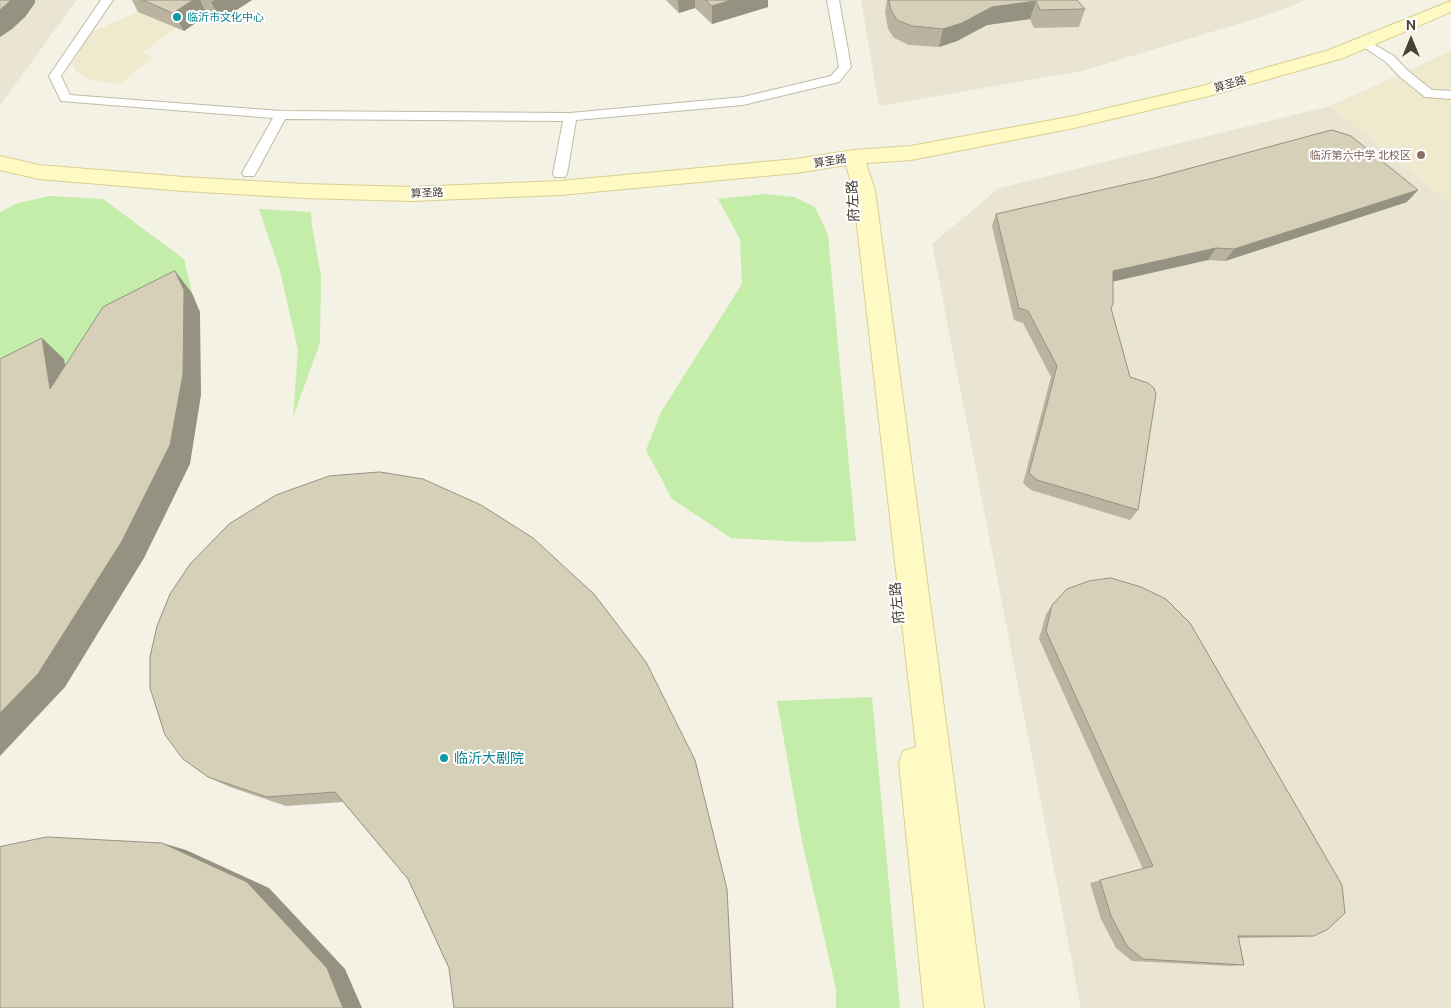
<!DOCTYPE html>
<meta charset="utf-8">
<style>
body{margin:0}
#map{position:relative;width:1451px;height:1008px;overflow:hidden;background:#f4f2e5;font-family:Ubuntu,sans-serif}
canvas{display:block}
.north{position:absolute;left:1386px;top:15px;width:50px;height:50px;-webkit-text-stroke:4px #fff;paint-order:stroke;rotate:0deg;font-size:14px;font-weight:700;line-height:20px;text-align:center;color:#474234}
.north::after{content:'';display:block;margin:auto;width:18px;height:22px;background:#474234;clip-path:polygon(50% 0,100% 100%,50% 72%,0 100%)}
</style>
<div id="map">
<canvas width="1451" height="1008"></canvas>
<div class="north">N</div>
</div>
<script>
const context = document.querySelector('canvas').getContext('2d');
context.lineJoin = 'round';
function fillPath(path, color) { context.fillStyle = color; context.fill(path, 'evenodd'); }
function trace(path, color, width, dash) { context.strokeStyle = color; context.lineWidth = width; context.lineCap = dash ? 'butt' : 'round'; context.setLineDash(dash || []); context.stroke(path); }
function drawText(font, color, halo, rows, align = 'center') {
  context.font = font + ' Ubuntu,"Noto Sans SC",sans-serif'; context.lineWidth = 4; context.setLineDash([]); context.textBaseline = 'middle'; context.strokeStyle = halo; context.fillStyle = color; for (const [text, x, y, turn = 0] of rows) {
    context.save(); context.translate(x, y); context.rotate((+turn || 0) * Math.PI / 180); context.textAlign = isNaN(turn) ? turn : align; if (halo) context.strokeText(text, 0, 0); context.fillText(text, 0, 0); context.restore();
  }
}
fillPath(new Path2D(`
 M0 0H77L0 105Z
 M861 0H1307L1261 17 1082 71 879 106Z
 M1330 106 1451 204V1008H1081L932 244 999 188Z`), '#e9e5d2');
fillPath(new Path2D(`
 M138 12 176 28 142 53 153 57 120 84 102 82 86 78 77 72 72 64 91 32Z
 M1451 51V204L1330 106Z`), '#efeacd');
fillPath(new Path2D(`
 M765 194 794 197 815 207 828 235 856 541 803 542 731 538 672 499 646 450 661 412 742 284 740 239 718 199Z
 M50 196 103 199 184 259 192 293 122 329 73 410 0 392V212L18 203Z
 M259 209 311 212 312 226 321 275 320 343 293 417 298 350 280 271Z
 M872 697 900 1008H836V989L802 841 777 701Z`), '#c4eda9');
const lane = new Path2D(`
 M101 0H113L61 76 70 95 281 111 570 113 743 97 831 76 839 67 827 0H839L851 67 839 82 743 105 576 120 567 174 565 177H555L553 174 563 121 285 119 256 173 254 176H244L242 173 273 118 61 101 49 76Z
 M1363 38 1394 56 1407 70 1432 90 1451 91V99L1425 97 1399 76 1386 62 1359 44 1357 42Z`);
const secondary = new Path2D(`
 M1451 1V12L1343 58 1209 96 1074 128 911 160 866 163 875 190 984 1008H924L899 763 903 751 916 747 853 190 846 165 796 173 560 195 411 201 304 198 184 191 39 179 0 170V156L39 165 184 177 304 184 411 187 560 181 796 159 854 150 911 146 1074 116 1198 87 1329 50Z`);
trace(lane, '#c1bba6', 2);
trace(secondary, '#d8d18f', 2);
fillPath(lane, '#fff');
fillPath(secondary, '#fff9c4');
fillPath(new Path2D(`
 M132 0H252L221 20 207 15 184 31 138 12Z
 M666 0H768V7L712 24 695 8 679 13Z
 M887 0H1077L1085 9 1079 27 1034 28 1030 19 987 25 957 41 939 47 909 45 894 38 888 29 885 12Z
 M1407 202 1225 261 1208 260 1113 281 1111 308 1138 510 1130 520 1031 490 1023 483 1051 377 1023 323 1014 320 992 226 996 214Z
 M276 495 449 968 408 879 343 802 286 806 230 787 208 777Z
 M1052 605 1314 936 1299 937 1239 938 1244 965 1231 966 1132 961 1116 948 1101 919 1090 883 1143 869 1039 639 1046 614Z`), '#b9b39f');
fillPath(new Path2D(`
 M11 0H35V3L25 17 12 29 0 37V10Z
 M193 0H200L207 15 184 31 173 13Z
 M214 0H252L221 20 211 2Z
 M678 0H695V8L679 13Z
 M731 0H768V7L712 24V6Z
 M1036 1 1030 19 987 25 957 41 939 47 943 29 992 7Z
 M1418 190 1407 202 1225 261 1234 249Z
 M1216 248 1208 260 1107 283 1113 271Z
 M175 271 192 293 200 312 201 395 190 464 144 558 65 687 0 756V713Z
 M42 338 64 359 73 410 50 389Z
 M162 843 186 850 269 888 345 969 362 1008H343Z`), '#969282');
const building = new Path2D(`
 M0 0H11L0 10Z
 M143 0H193L173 13Z
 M706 0H731L712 6Z
 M889 0H1077L1085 9 1040 10 1036 1 992 7 962 23 943 29 912 26 897 20 891 10Z
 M1332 130 1351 136 1418 190 1234 249 1216 248 1113 271V304L1111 308 1130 377 1148 383 1154 388 1156 394 1138 510 1037 480 1029 473 1057 366 1028 311 1019 308 996 214 1154 178Z
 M175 271 184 290 183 374 170 445 122 541 38 674 0 713V359L42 338 50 389 103 307Z
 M380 472 423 479 481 505 533 538 594 594 646 662 695 760 727 889 733 1008H454L449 968 408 879 335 792 267 797 208 777 183 759 165 735 150 688V657L157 626 170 594 190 564 229 524 276 495 329 476Z
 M1111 578 1141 587 1166 599 1190 623 1342 885 1345 913 1328 929 1314 936H1238L1244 965 1143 959 1127 946 1111 916 1100 880 1153 866 1046 631 1052 605 1067 589 1089 581Z
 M47 837 162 843 247 882 327 968 343 1008H0V847Z`);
fillPath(building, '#d7d0b9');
trace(building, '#969282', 1);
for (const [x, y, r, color] of [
 [177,17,5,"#0f9aa8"],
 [1421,155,5,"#8d6e63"],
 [444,758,5,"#0f9aa8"]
]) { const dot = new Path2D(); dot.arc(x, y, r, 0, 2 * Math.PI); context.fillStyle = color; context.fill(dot); trace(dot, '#fff', 2); }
drawText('11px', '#0d838f', '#fff', [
 ["临沂市文化中心",187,17]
], 'left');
drawText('11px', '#474234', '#fff', [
 ["算圣路",1230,84,-16],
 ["算圣路",830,161,-9],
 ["算圣路",427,193,-2]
]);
drawText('11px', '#785e54', '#fff', [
 ["临沂第六中学 北校区",1411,155]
], 'right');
drawText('14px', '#474234', '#fff', [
 ["府左路",853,201,-93],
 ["府左路",897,603,-96]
]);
drawText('14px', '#0d838f', '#fff', [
 ["临沂大剧院",454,758]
], 'left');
</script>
